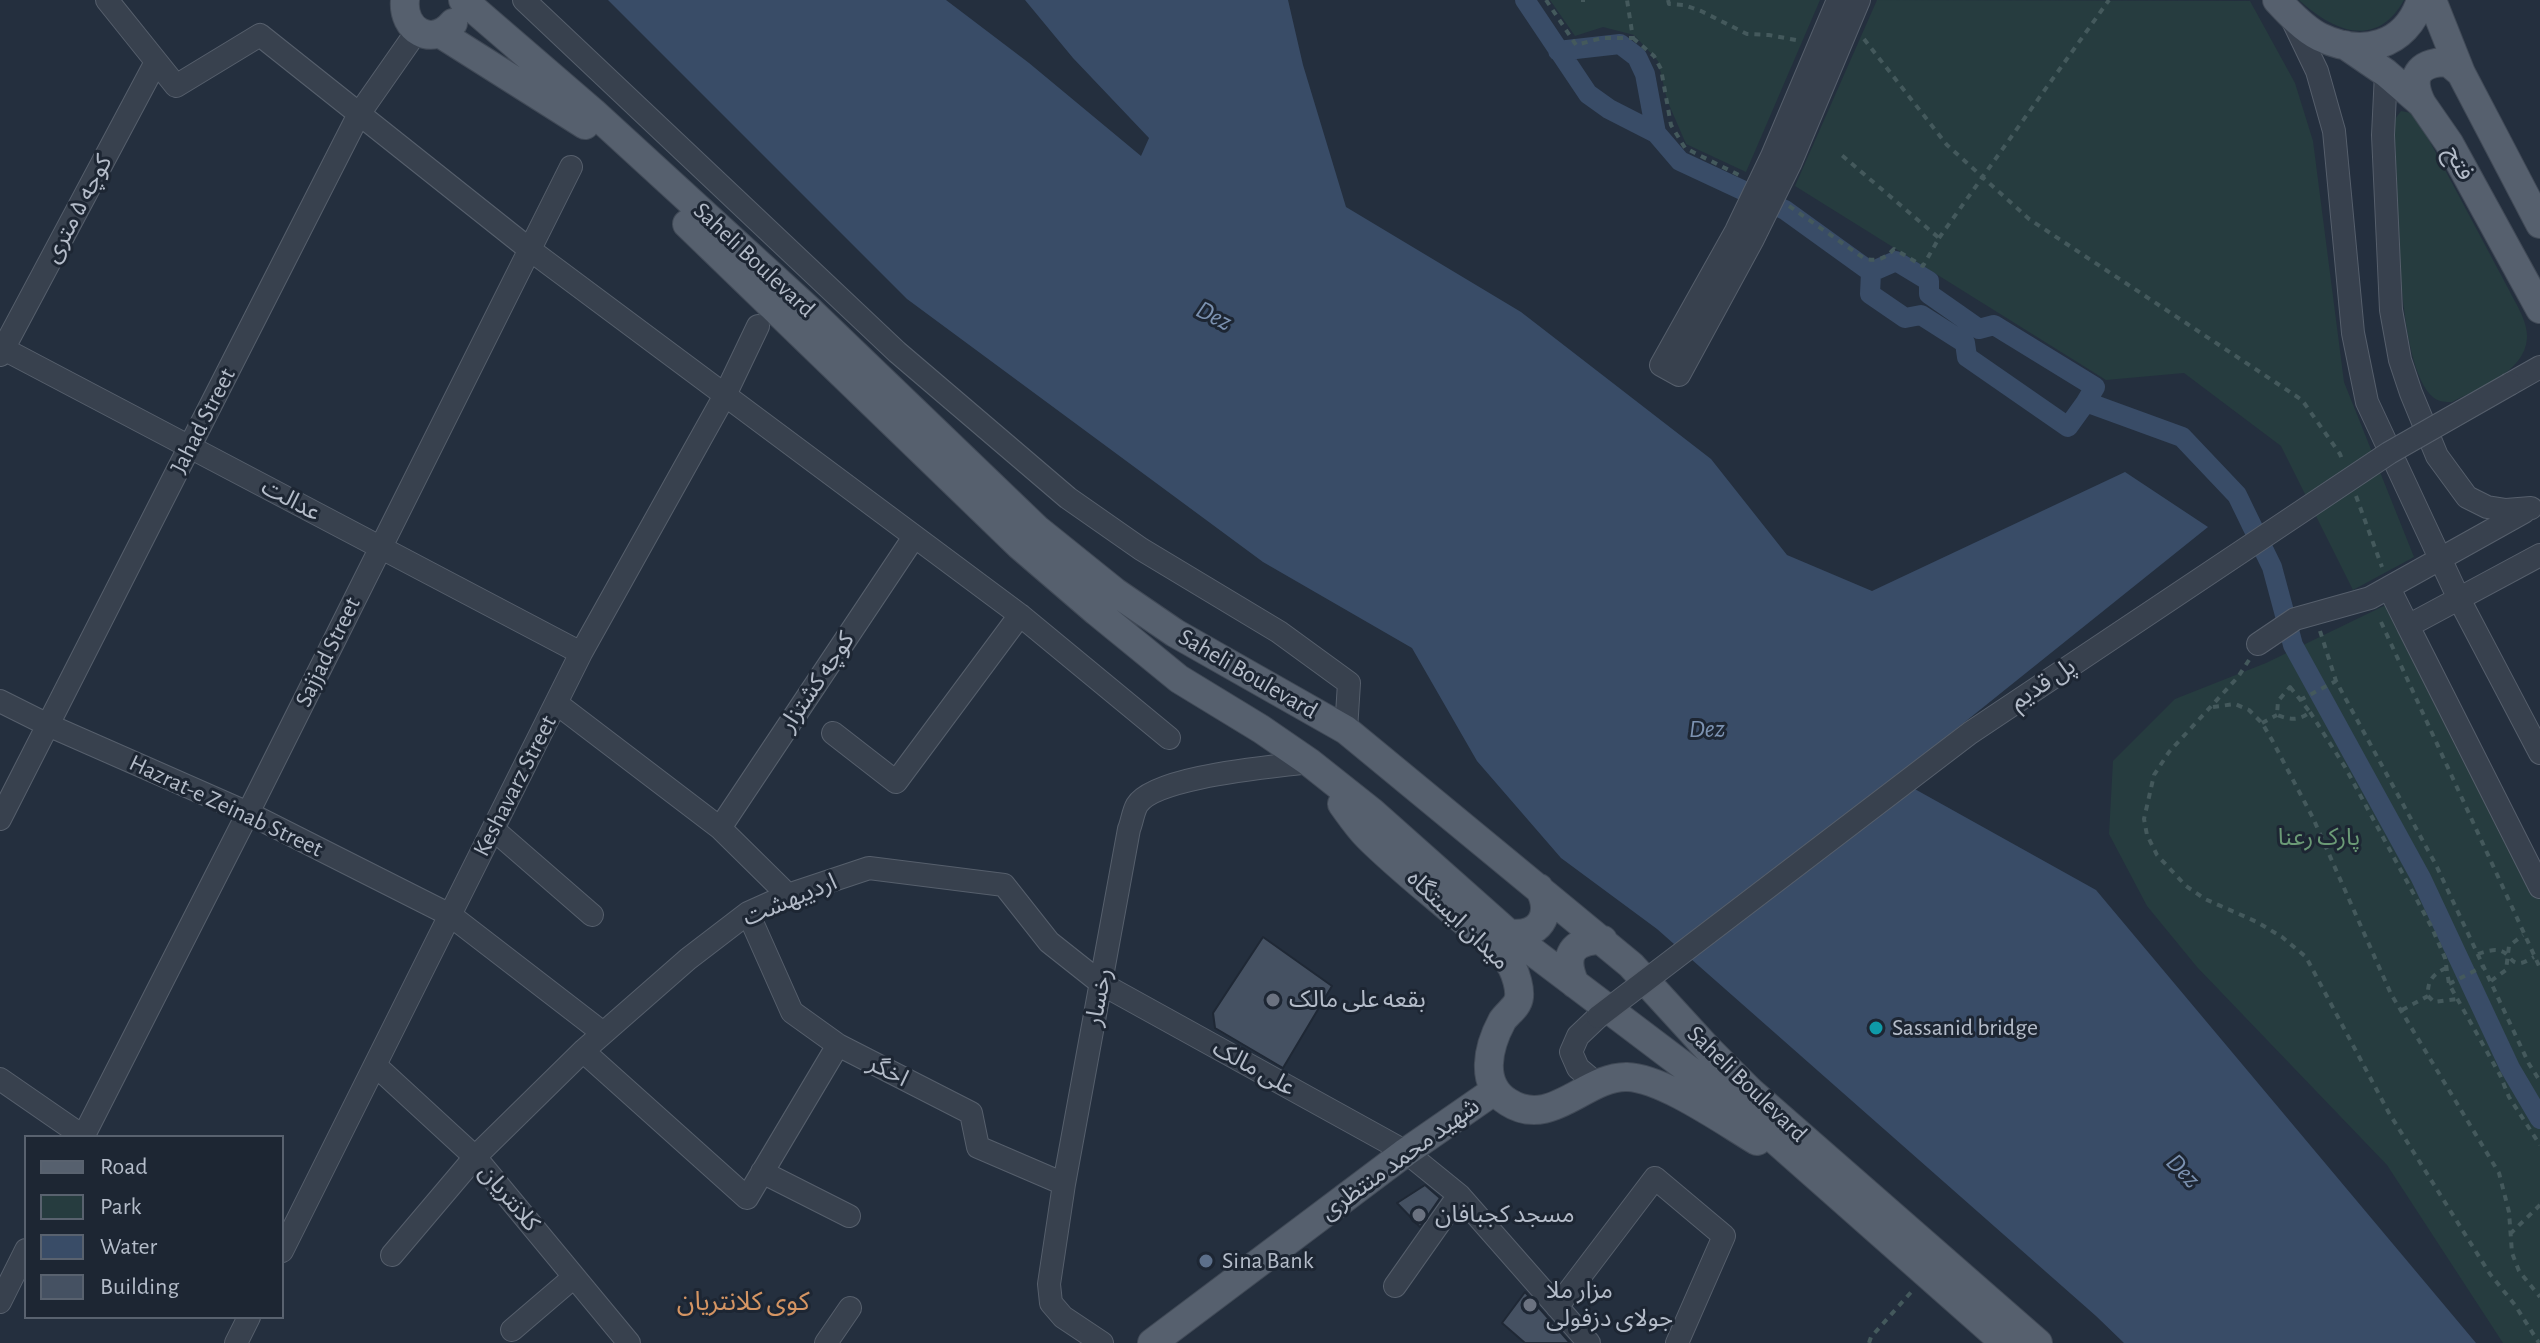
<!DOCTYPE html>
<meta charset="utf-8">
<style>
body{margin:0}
#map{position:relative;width:2540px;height:1343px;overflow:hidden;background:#242f3e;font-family:"Alegreya Sans",sans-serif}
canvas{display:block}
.legend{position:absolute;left:24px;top:1135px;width:260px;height:184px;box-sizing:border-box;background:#1d2633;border:2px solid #59626f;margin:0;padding:10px 14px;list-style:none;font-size:24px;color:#b4bcc9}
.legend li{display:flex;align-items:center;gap:16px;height:40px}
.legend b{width:40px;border:2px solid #59626f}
</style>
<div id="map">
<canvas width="2540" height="1343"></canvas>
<ul class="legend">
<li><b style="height:10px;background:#56606e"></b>Road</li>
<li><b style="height:22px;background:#263c3f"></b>Park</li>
<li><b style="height:22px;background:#394c67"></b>Water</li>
<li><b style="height:22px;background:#455162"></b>Building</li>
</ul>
</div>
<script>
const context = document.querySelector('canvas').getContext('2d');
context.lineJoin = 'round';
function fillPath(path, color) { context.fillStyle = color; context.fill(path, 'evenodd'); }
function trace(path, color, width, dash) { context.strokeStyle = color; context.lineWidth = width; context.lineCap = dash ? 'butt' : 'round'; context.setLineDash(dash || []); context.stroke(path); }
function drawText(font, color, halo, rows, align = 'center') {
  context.font = font + ' "Alegreya Sans","Noto Sans Arabic",sans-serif'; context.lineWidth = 6; context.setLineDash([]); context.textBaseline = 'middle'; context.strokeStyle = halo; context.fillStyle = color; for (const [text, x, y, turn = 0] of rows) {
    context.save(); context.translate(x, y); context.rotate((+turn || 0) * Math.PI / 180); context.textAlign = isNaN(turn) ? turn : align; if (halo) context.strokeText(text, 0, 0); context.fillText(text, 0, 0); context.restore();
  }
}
fillPath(new Path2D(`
 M1550 0H1820L1746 172 1686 144 1667 100 1658 61 1634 35 1603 27 1575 36Z
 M1877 0 2250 1 2295 83 2313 141 2344 382 2414 557 2353 590 2281 446 2184 373 2106 380 1795 186Z
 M2299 0H2404C2376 50 2333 31 2299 0Z
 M2401 111 2411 113 2420 123 2509 290C2516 304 2528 322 2527 338 2525 373 2478 388 2452 402 2446 402 2439 402 2434 398 2394 366 2399 194 2395 141V119Z
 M2396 600 2540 883V1343H2503L2387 1165 2197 967 2147 906 2109 834 2113 761 2175 699 2266 663Z`), '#263c3f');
fillPath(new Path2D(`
 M608 0H946L1029 63 1141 156 1149 138 1073 58 1025 0H1288L1303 65 1346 207 1521 312 1711 459 1787 555 1872 591 2125 472 2208 527 1895 778 2096 890 2476 1343H2124L2096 1316 1657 929 1561 858 1477 761 1412 648 1263 562 907 299Z`), '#394c67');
trace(new Path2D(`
 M1525 0 1588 94 1609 109 1656 133 1680 161 1785 210 1871 272 1870 294 1905 318 1921 315 1965 343 1967 357 2068 427 2086 402 2182 437 2237 495 2272 567 2293 645 2421 878 2510 1068 2540 1119
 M1558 51 1620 44 1637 57 1645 74 1656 133
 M1871 272 1896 261 1929 281V294L1979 329 1994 325 2095 387 2086 402`), '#394c67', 20);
const building = new Path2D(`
 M1263 937 1332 986 1283 1068 1215 1028 1213 1013Z
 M1425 1185 1440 1198 1420 1227 1397 1203Z
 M1525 1292 1548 1318 1570 1343H1525L1502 1323Z`);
fillPath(building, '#455162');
trace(building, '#1f2835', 2);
const minor = new Path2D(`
 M107 0 176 86 260 35 529 249 1020 615 1169 738
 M524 0 897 352 1068 498 1141 549 1279 632 1349 683 1346 730
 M1838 0 1772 156 1736 231 1661 365 1679 375 1753 239 1790 164 1859 0
 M2292 19 2317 71 2334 131 2353 333 2367 402 2459 599 2540 753
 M2386 73 2383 135 2391 310 2400 360 2411 393 2437 456 2467 497 2487 507 2506 510 2531 508
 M0 347 581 653
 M0 355 156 62
 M2510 384 2540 367
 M2389 588 2408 626 2540 555
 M2408 626 2540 887
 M2258 644 2295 619 2370 598 2524 512
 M0 701 48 725 248 813 450 915 603 1033
 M556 703 720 828 788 895
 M833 733 896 782 1020 615
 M0 819 359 114 417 31
 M720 828 914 537
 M493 829 592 915
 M748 913 792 1012 838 1045 971 1113 978 1147 1064 1184
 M583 1051 747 1198 838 1045
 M375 1065 475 1157 629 1343
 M0 1079 84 1137
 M1597 1084 1578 1068 1571 1052 1578 1036 1598 1017
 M83 1137 248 813 571 167
 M762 1172 849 1216
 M282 1251 581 653 725 395 758 326
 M392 1255 475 1157 583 1051 688 959 748 913 788 895 869 868 1004 885 1049 942 1102 984 1406 1152 1459 1195 1589 1343
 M1395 1286 1459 1195
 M0 1302 26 1250
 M1557 1307 1655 1178 1724 1236 1677 1343
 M512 1330 574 1277
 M236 1343 249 1317
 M826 1343 850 1308
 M1102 1343 1063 1317 1051 1303 1049 1284 1064 1184 1129 829C1132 822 1133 812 1137 805 1155 776 1274 767 1309 762`);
const major = new Path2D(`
 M405 0C402 30 432 48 453 23
 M463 0 593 112 807 308 1038 530 1115 592 1175 633 1346 730 1631 965 1707 1048 1750 1091 2038 1343
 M2277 0C2289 13 2304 29 2320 37 2362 57 2406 47 2421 0
 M2432 0 2461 73 2540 224
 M441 34 585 125
 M2345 45 2386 73 2422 104 2449 143 2540 309
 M2422 104C2408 77 2418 62 2448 62L2461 73
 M687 224 1019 545 1097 612 1179 679 1261 729 1309 762 1372 812 1508 933 1738 1107 2005 1343
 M1342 804C1350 815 1358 827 1368 837 1396 865 1429 891 1459 917 1476 932 1501 948 1512 967 1516 975 1520 988 1519 997 1518 1007 1507 1013 1502 1021 1488 1047 1479 1084 1508 1102 1551 1130 1585 1076 1627 1077 1663 1078 1725 1122 1757 1141
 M1508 933C1539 938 1554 915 1539 888
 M1575 984C1562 955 1572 940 1603 940
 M1152 1343 1406 1152 1494 1091`);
trace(minor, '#565f6c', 24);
trace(major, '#414a57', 30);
trace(new Path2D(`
 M1546 0 1576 45 1602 38H1633L1627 0
 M1583 0V2
 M1668 0 1669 4 1684 5 1701 11 1747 34 1769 35 1801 41
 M1633 38 1654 56 1661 69 1671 125 1685 148 1741 176
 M1864 39 1947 145 2029 219 2302 400 2340 454 2343 462
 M1789 206 1865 259C1879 261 1884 259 1894 249L1923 266 1939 238 1838 152
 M1939 238 2109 0
 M2356 496 2382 567
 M2381 622 2540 968
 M2320 631 2336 681 2436 865 2529 1064 2540 1081
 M2249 660 2238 677 2169 752 2154 775 2144 819 2147 835 2157 855 2186 886 2205 899 2257 922 2282 937 2306 957 2389 1113 2490 1274 2515 1305 2539 1343
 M2290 687 2310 712C2299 721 2290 720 2277 715L2278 701Z
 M2300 700 2336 681
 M2213 707 2235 704 2249 710 2262 723 2272 740 2313 818 2391 994 2499 1173 2509 1212 2512 1253 2519 1271 2540 1297
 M2310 712 2345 767 2431 926 2445 958 2449 984 2500 1075 2509 1097 2540 1145
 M2262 723 2277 715
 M2478 954C2513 941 2505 965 2521 963 2526 962 2530 959 2534 957
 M2446 968C2433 974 2427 981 2428 996L2434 1002 2457 999
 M2491 981 2506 970 2509 946 2523 935
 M2449 984 2484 966
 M2402 1010 2428 996
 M2510 1234 2540 1205
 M1869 1343 1871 1337 1913 1290`), '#44595c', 4, [6, 6]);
trace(minor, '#38414e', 22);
trace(major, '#56606e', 28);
const minorBridge = new Path2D(`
 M1598 1017 1970 733 2389 453 2510 384`);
trace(minorBridge, '#565f6c', 24, []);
trace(minorBridge, '#38414e', 22);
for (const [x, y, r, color] of [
 [1273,1000,8,"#6b7280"],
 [1876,1028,8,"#0f9aa8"],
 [1419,1215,8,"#6b7280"],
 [1206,1261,8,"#5c6f8a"],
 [1530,1305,8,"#6b7280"]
]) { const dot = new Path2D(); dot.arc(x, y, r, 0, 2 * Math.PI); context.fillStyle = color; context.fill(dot); trace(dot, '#1d2633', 3); }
drawText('24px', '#b4bcc9', '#1d2633', [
 ["فتح",2459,163,61],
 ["کوچه ۵ متری",78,209,-62],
 ["Saheli Boulevard",754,260,43],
 ["Jahad Street",203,421,-63],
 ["عدالت",291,500,28],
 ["Sajjad Street",328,652,-64],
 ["Saheli Boulevard",1248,674,30],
 ["کوچه کشتزار",817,682,-56],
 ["پل قدیم",2043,684,-34],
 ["Keshavarz Street",515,786,-63],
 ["Hazrat-e Zeinab Street",226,806,25],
 ["اردیبهشت",790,900,-23],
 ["میدان ایستگاه",1458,920,44],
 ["رخسار",1099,997,-79],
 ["علی مالک",1254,1068,29],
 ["اخگر",888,1071,27],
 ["Saheli Boulevard",1747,1084,44],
 ["شهید محمد منتظری",1400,1159,-36],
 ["کلانتریان",509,1198,50]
]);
drawText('24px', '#6b9a76', '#1d2633', [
 ["پارک رعنا",2319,838]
]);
drawText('24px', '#b4bcc9', '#1d2633', [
 ["بقعه علی مالک",1289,1000],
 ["Sassanid bridge",1892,1028],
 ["مسجد کجبافان",1435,1215],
 ["Sina Bank",1222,1261],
 ["مزار ملا",1546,1291],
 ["جولای دزفولی",1546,1319]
], 'left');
drawText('italic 26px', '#7c92b1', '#1d2633', [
 ["Dez",1214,316,27],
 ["Dez",1707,729],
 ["Dez",2183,1171,46]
]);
drawText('26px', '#d59563', '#1d2633', [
 ["کوی کلانتریان",743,1302]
]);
</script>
